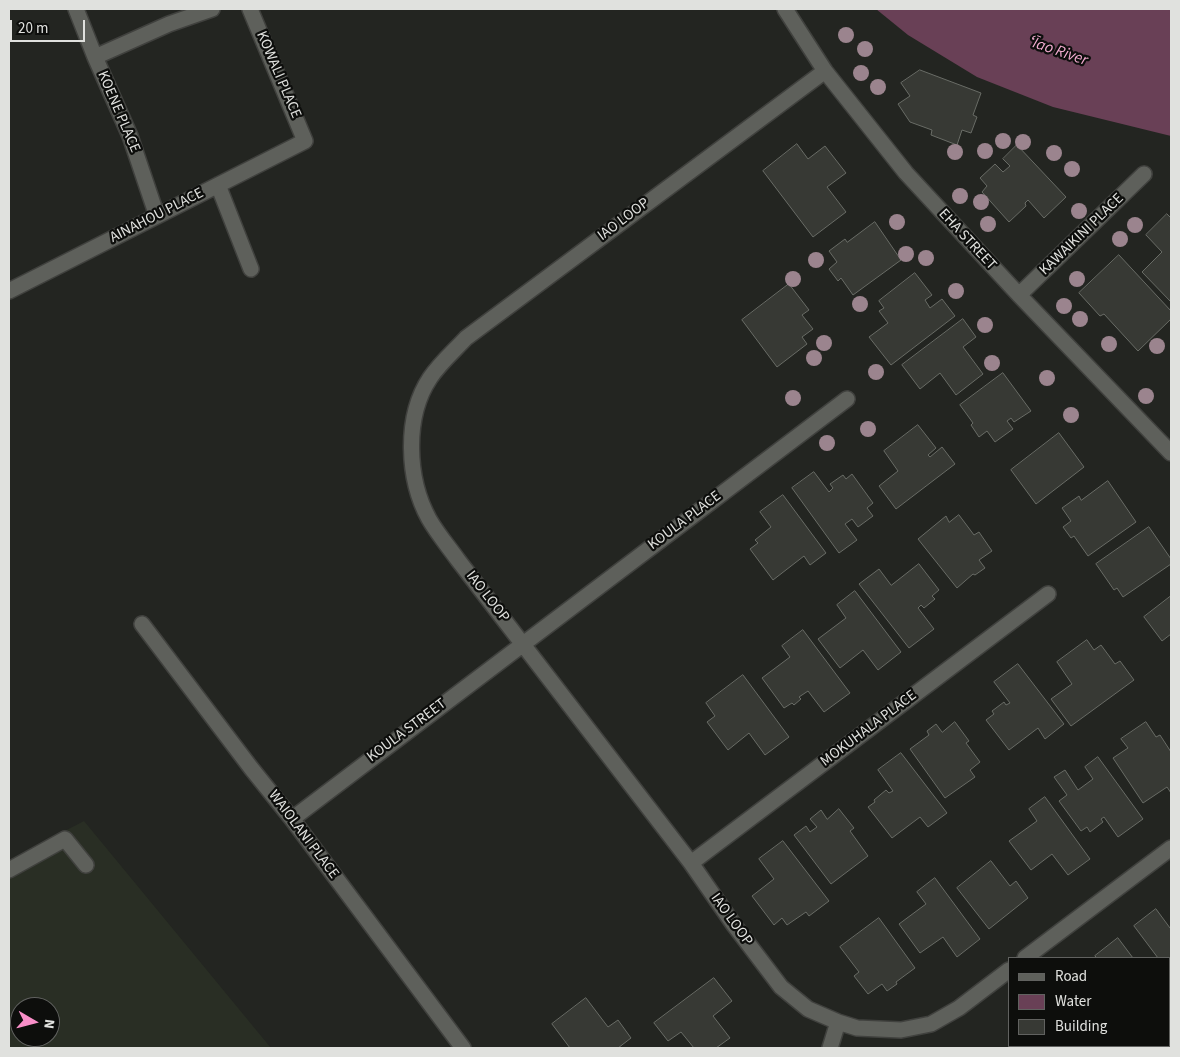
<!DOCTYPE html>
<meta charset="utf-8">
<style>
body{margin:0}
#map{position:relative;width:1180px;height:1057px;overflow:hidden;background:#232521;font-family:"Source Sans 3",sans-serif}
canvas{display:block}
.frame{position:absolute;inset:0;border:10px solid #e0e1de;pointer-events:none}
.legend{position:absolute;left:1008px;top:957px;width:162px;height:90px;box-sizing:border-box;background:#0d0e0c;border:1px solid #616260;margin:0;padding:6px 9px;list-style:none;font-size:15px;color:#e0e1de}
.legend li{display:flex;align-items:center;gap:10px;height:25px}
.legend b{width:25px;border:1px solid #616260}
.north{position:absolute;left:10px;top:997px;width:50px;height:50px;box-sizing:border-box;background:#0d0e0c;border:1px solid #616260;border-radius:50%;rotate:98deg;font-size:14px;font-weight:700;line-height:20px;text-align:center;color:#e0e1de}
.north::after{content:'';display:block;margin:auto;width:18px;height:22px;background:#f98fc9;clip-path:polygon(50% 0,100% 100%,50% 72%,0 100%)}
.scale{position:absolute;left:10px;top:20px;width:75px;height:22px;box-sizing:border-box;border:2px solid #e0e1de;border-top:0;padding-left:6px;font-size:15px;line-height:18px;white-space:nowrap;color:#e0e1de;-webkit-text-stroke:4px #0d0e0c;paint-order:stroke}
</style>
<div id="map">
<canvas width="1180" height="1057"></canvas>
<div class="frame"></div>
<ul class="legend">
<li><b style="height:6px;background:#5e605b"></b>Road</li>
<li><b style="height:14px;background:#694056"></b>Water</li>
<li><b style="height:14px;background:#373934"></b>Building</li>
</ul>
<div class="north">N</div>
<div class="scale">20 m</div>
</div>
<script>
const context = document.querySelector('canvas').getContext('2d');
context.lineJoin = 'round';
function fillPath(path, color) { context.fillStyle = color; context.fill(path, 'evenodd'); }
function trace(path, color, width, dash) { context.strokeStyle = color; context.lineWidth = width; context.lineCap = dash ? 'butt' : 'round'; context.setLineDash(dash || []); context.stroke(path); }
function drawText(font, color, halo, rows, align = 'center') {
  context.font = font + ' "Source Sans 3",sans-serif'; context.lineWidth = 4.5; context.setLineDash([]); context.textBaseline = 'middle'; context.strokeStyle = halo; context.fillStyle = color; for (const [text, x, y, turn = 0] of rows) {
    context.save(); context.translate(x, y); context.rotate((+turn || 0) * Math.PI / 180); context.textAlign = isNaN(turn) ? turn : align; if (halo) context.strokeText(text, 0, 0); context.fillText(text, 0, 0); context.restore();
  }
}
fillPath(new Path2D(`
 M84 821 271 1048H9V860ZM20 1007H50V1037H20Z`), '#292e24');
fillPath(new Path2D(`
 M876 9H1171V136L1053 107 977 77 908 35Z`), '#694056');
const building = new Path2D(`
 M920 70 981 93 973 115 977 117 971 133 962 130 957 145 931 135 932 130 910 122 898 104 910 96 901 83Z
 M797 144 808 159 825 146 846 173 827 187 846 212 813 237 763 171Z
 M1017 145 1066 197 1044 218 1028 200 1025 203 1026 206 1009 222 982 192 987 186 980 178 995 164 1003 172 1010 166 1003 159Z
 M1167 214 1171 218V302L1142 272 1162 252 1146 235Z
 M875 222 901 260 853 295 841 278 838 281 829 269 837 262 829 251 845 239 847 242Z
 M1119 255 1171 311V319L1138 351 1104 314 1100 316 1079 293Z
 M915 273 932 295 925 300 930 308 942 299 955 316 891 365 869 337 888 323 879 311 884 308 879 301Z
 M789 284 809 310 802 315 813 329 802 337 807 344 777 367 742 320Z
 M963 319 976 337 963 347 983 374 956 395 940 373 920 389 902 365Z
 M1003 373 1031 411 1014 422 1011 418 1007 421 1013 429 995 442 987 431 979 437 971 425 973 423 960 405Z
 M918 425 936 448 928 455 930 457 942 447 955 464 896 509 879 486 898 471 884 451Z
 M1059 433 1084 467 1036 504 1011 470Z
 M814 472 829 492 833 488 830 484 843 475 846 479 852 474 873 503 867 508 873 516 858 527 852 519 845 524 857 540 839 553 792 488Z
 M1108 481 1136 522 1088 556 1074 536 1071 538 1063 527 1071 521 1062 508 1079 496 1081 500Z
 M783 495 826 553 810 565 804 556 773 580 750 549 758 543 755 540 771 527 760 512Z
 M959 515 974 535 979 532 992 551 979 560 985 568 975 575 973 574 957 588 918 539 946 516 949 522Z
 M1149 527 1171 559V564L1123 597 1117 588 1114 590 1096 564Z
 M919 564 939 590 932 596 935 599 924 608 921 605 918 608 934 629 909 648 859 584 879 569 891 585Z
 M855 591 901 652 878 670 863 650 840 668 818 639 846 618 837 605Z
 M1171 596V634L1162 641 1144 617Z
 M803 630 850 693 824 712 808 691 799 697 801 699 794 705 792 703 784 708 762 678 790 657 782 646Z
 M1087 640 1094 650 1101 645 1115 664 1120 661 1134 680 1071 726 1051 699 1072 684 1057 662Z
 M1018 664 1064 724 1045 739 1038 728 1009 750 986 720 994 714 992 711 1004 702 1006 705 1010 703 994 682Z
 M743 675 789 737 765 755 749 733 728 750 707 722 715 716 706 703Z
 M955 722 969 741 966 743 980 762 970 770 975 777 945 798 910 749 929 735 927 731 936 724 942 732Z
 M1146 722 1156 737 1160 735 1171 752V793L1167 787 1143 803 1113 758 1128 748 1121 739Z
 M901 753 947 813 928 827 920 817 892 838 868 807 875 802 874 800 886 790 889 793 893 791 878 770Z
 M1098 757 1143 819 1118 837 1104 817 1101 819 1103 822 1090 832 1087 827 1081 831 1059 801 1067 795 1054 777 1065 770 1078 790 1093 779 1085 767Z
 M1045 797 1090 859 1068 875 1052 854 1031 870 1009 841 1037 821 1029 809Z
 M839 809 854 828 850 831 868 856 831 884 794 835 806 826 810 832 817 827 810 819 821 810 827 819Z
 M783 841 829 901 809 916 806 912 787 925 782 918 774 925 752 896 774 879 759 859Z
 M991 861 1010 886 1016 881 1028 898 989 929 957 888Z
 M935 878 980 939 957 957 943 937 920 953 899 924 926 904 917 892Z
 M1156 909 1170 928 1171 927V976L1169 973V958H1158L1134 926Z
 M879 918 915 968 896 982 897 984 887 991 882 984 868 994 854 976 859 972 840 947Z
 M1118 938 1133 958H1097L1095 956Z
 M714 978 732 1001 713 1016 730 1038 716 1048H694L681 1032 668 1041 654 1023Z
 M586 998 608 1027 618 1020 631 1038 618 1048H570L552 1024Z
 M1036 1046H1078L1075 1048H1038Z`);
fillPath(building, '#373934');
trace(building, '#696c66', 1);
const minor = new Path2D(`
 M76 9 95 57 130 136 157 216
 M785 9 825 71 906 173 1019 295 1171 453
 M95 57 169 24 212 9
 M825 71 466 338C454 351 440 363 430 378 404 417 407 479 429 519 437 533 448 546 458 560L691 863 734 925 781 987 808 1009 838 1022 857 1028 901 1030 931 1024 959 1008 1009 970
 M218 185 251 269
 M9 291 305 141 250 9
 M1019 295 1144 174
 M142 624 251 768 292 819 463 1048
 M292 819 847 399
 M691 863 1048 594
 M9 870 65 839 86 865
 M1025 958 1171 848
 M830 1048 838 1022`);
trace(minor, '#40413e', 18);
trace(minor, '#5e605b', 15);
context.fillStyle = '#9b848e';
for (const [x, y] of [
 [846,35],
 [865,49],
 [861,73],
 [878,87],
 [1003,141],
 [1023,142],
 [985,151],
 [955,152],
 [1054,153],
 [1072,169],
 [960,196],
 [981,202],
 [1079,211],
 [897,222],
 [988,224],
 [1135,225],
 [1120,239],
 [906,254],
 [926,258],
 [816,260],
 [793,279],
 [1077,279],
 [956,291],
 [860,304],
 [1064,306],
 [1080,319],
 [985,325],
 [824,343],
 [1109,344],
 [1157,346],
 [814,358],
 [992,363],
 [876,372],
 [1047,378],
 [1146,396],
 [793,398],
 [1071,415],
 [868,429],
 [827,443]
]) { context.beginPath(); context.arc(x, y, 8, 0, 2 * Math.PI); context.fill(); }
drawText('15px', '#e0e1de', '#0d0e0c', [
 ["KOWALI PLACE",278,75,67],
 ["KOENE PLACE",118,112,67],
 ["AINAHOU PLACE",157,216,-27],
 ["IAO LOOP",624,220,-37],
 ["KAWAIKINI PLACE",1082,235,-44],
 ["EHA STREET",967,240,47],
 ["KOULA PLACE",685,521,-37],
 ["IAO LOOP",487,597,52],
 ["MOKUHALA PLACE",869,729,-37],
 ["KOULA STREET",407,731,-37],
 ["WAIOLANI PLACE",303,835,53],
 ["IAO LOOP",731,920,54]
]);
drawText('italic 16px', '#f3acd1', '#0d0e0c', [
 ["ʻĪao River",1058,52,19]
]);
</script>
